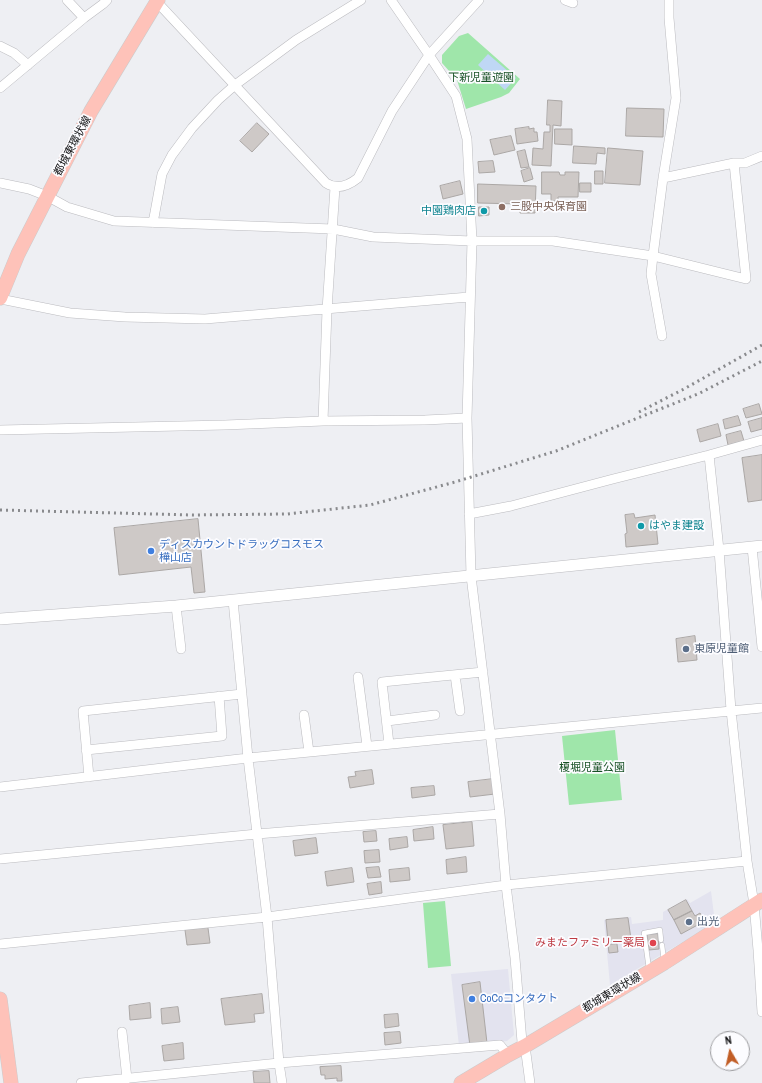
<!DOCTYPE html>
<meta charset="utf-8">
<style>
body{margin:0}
#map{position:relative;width:762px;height:1083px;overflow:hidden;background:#eeeff3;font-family:"Archivo Narrow",sans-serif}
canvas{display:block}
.north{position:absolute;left:710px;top:1031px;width:40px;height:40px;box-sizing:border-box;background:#fcfcff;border:1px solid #9e9ea1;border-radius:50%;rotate:351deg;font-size:11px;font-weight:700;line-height:16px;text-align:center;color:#111113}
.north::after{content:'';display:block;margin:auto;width:14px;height:18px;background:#c15d26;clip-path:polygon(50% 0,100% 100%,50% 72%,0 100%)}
</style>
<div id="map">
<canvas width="762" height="1083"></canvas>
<div class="north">N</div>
</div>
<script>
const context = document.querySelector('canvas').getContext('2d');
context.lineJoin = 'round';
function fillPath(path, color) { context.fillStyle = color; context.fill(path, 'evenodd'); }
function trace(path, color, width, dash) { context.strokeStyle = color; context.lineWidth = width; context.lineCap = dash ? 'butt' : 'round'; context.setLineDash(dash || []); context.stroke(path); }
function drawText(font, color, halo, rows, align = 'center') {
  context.font = font + ' "Archivo Narrow","Noto Sans JP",sans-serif'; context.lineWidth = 3.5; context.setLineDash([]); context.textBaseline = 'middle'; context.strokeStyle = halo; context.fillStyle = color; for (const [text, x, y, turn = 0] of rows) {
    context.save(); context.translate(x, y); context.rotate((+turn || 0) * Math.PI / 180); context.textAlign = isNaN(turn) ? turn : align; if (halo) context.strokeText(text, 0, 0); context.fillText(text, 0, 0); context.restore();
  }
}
fillPath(new Path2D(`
 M711 891 715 923 610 985 604 920 631 917 632 924 663 920V912L687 899 690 903Z
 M508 969 514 1035 507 1041 459 1046 451 974Z`), '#e3e3ef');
fillPath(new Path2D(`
 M468 33 520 79 509 93 501 97 466 109 457 80 442 63V55L459 36Z
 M615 730 622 800 569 805 562 736Z
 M445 901 451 966 428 968 423 903Z`), '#9fe6aa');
fillPath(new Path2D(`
 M488 54 516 78 505 90 478 65Z`), '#bfd7f5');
const building = new Path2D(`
 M548 100 562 101 561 126 553 125 551 166 532 165 533 148 543 149 544 132H550V125H547Z
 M627 108 664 109 663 137 626 136Z
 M257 123 269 134 252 152 240 141Z
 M529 127V129L534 128V132H537L538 141 517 144 515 129Z
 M555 129H572V145L555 144Z
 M511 136 515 150 494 155 490 140Z
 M574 146 605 148V154L597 153 596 164 573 163Z
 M608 148 643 151 640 185 605 183Z
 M525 150 529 167 521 168 517 152Z
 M493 161 495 172 479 173 478 162Z
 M530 168 533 179 524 182 521 171Z
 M595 171H603V184H595Z
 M542 172H559L560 175H565V172H579L578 197H558V201H551V194H542Z
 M460 181 463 194 443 199 440 186Z
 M580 183H591V192H580Z
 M478 184 536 186 535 213H520V204L478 203Z
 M479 207H489V215L479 216Z
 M759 404 762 414 746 418 743 409Z
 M738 416 741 425 725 429 723 420Z
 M762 418V429L751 432 748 422Z
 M718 424 721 436 700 442 697 430Z
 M741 431 744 441 728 445 726 435Z
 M762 455V500L748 502 742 458Z
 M634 514 635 518 655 515 658 544 626 547 625 534 627 533 625 515Z
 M198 519 205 592 194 593 191 567 119 575 114 528Z
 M695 636 697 660 678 662 676 639Z
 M372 770 374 784 350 788 348 777 356 776 355 772Z
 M493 779 495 794 470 797 468 782Z
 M434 786 435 795 412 798 411 788Z
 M472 822 474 846 446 849 443 825Z
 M433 827 434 839 414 841 413 830Z
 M376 831 377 841 364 842 363 832Z
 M407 837 408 847 390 850 389 839Z
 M316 838 318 853 295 856 293 841Z
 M379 850 380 862 365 863 364 851Z
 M466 857 467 872 447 874 446 860Z
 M379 867 381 877 368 878 366 868Z
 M352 868 354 882 327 886 325 872Z
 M409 868 410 880 390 882 389 870Z
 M381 882 382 893 369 895 367 884Z
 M686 900 692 911 674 920 668 910Z
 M692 911 695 916 700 913 705 921 681 934 674 920Z
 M628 918 631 939 608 942 606 920Z
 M208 928 210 943 187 945 185 930Z
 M658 934 659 949 649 950 647 935Z
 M617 944 618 952 609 953 608 945Z
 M480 982 487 1043 470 1046 462 985Z
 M262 994 264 1013 254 1014 255 1022 225 1025 221 999Z
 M150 1003 151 1018 130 1020 129 1006Z
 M178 1007 180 1022 162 1024 161 1009Z
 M398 1014 399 1026 385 1028 384 1015Z
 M400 1032 401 1043 385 1045 384 1033Z
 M183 1043 184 1059 164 1061 162 1046Z
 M341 1066 342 1081H337V1078L325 1079V1075H321L320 1067Z
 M269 1071 270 1083H254L253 1072Z`);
fillPath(building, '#cec9c7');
trace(building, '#aba7a5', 1);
const service = new Path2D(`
 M662 945 664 961
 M649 969 644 933 660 930 661 940`);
const minor = new Path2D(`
 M67 0 84 18
 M391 0 429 55 456 96 467 139 472 241 467 418 471 576 500 814 506 885 515 958 522 1042 525 1046 530 1083
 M565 0 573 3
 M157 2 326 183C337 190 348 186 358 178L392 111 429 55 479 0
 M0 46 14 53 28 65
 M0 88 84 18 103 4 107 0
 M663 178 734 163H745L762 156
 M0 183 29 189 47 196 67 207 114 221 333 229 373 237 472 241H553L653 256 663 178 676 98 669 18V0
 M153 223 162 174 172 155 192 128 218 100 235 85 296 40 361 0
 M0 299 70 313 125 317 205 319 469 297
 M662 336 651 274 653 256 746 279 734 163
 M323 421 327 310 335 187
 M0 430 225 425 323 421 425 420 467 418
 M709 455 719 550 731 710 747 861 754 904 758 950 762 1012
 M469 514 511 506 613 479 709 455 762 440
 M752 547 762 647
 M233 600 248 758 267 917 279 1063 282 1083
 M176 606 181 649
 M455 675 460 711
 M358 677 367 746
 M304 715 309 752
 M387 721 435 715
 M389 744 382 682 483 672
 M86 750 222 736 219 696
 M89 777 83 711 242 694
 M0 787 248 758 762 708
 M0 859 257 834 500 814
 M0 944 267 917 506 885 747 861
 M122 1032 127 1079
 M81 1083 279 1063 500 1045 508 1055`);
const tertiary = new Path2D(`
 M0 619 176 606 762 546`);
const primary = new Path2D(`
 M0 298 18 254 91 111 158 0
 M0 999 11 1083
 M461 1083 508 1055 525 1046 664 963 762 900`);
trace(service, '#bbbbbf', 5.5);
trace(minor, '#bbbbbf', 10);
trace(tertiary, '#bbbbbf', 12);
trace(primary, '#cbcbcb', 15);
trace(service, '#fff', 4.5);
trace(minor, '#fff', 9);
trace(tertiary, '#fff', 11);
trace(primary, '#fec2b9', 14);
trace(new Path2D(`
 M639 412 684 389 762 345
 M0 510 192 515 287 514 370 505 455 482 556 451 700 393 762 361`), '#898a8d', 3, [2, 4]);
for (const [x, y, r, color] of [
 [502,207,4,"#8d6e63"],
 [484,211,4,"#0f9aa8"],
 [641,526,4,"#0f9aa8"],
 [151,551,4,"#3f7fe0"],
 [686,649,4,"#5c6f8a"],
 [689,922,4,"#5c6f8a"],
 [653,943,4,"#e0444e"],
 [472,999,4,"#3f7fe0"]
]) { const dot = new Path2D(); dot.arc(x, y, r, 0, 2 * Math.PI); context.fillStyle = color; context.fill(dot); trace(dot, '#fcfcff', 1.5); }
drawText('11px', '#165025', '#fcfcff', [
 ["下新児童遊園",481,78],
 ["榎堀児童公園",592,768]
]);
drawText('11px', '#111113', '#fcfcff', [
 ["都城東環状線",73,146,-62],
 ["都城東環状線",612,993,-31]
]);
drawText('11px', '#785e54', '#fcfcff', [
 ["三股中央保育園",510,207]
], 'left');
drawText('11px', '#0d838f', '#fcfcff', [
 ["中園鶏肉店",476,211],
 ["はやま建設",649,526,"left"]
], 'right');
drawText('11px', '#366cbe', '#fcfcff', [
 ["ディスカウントドラッグコスモス",159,545],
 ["樺山店",159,558],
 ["CoCoコンタクト",480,999]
], 'left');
drawText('11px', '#4e5e75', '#fcfcff', [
 ["東原児童館",694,649],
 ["出光",697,922]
], 'left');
drawText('11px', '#be3a42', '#fcfcff', [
 ["みまたファミリー薬局",645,943]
], 'right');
</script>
